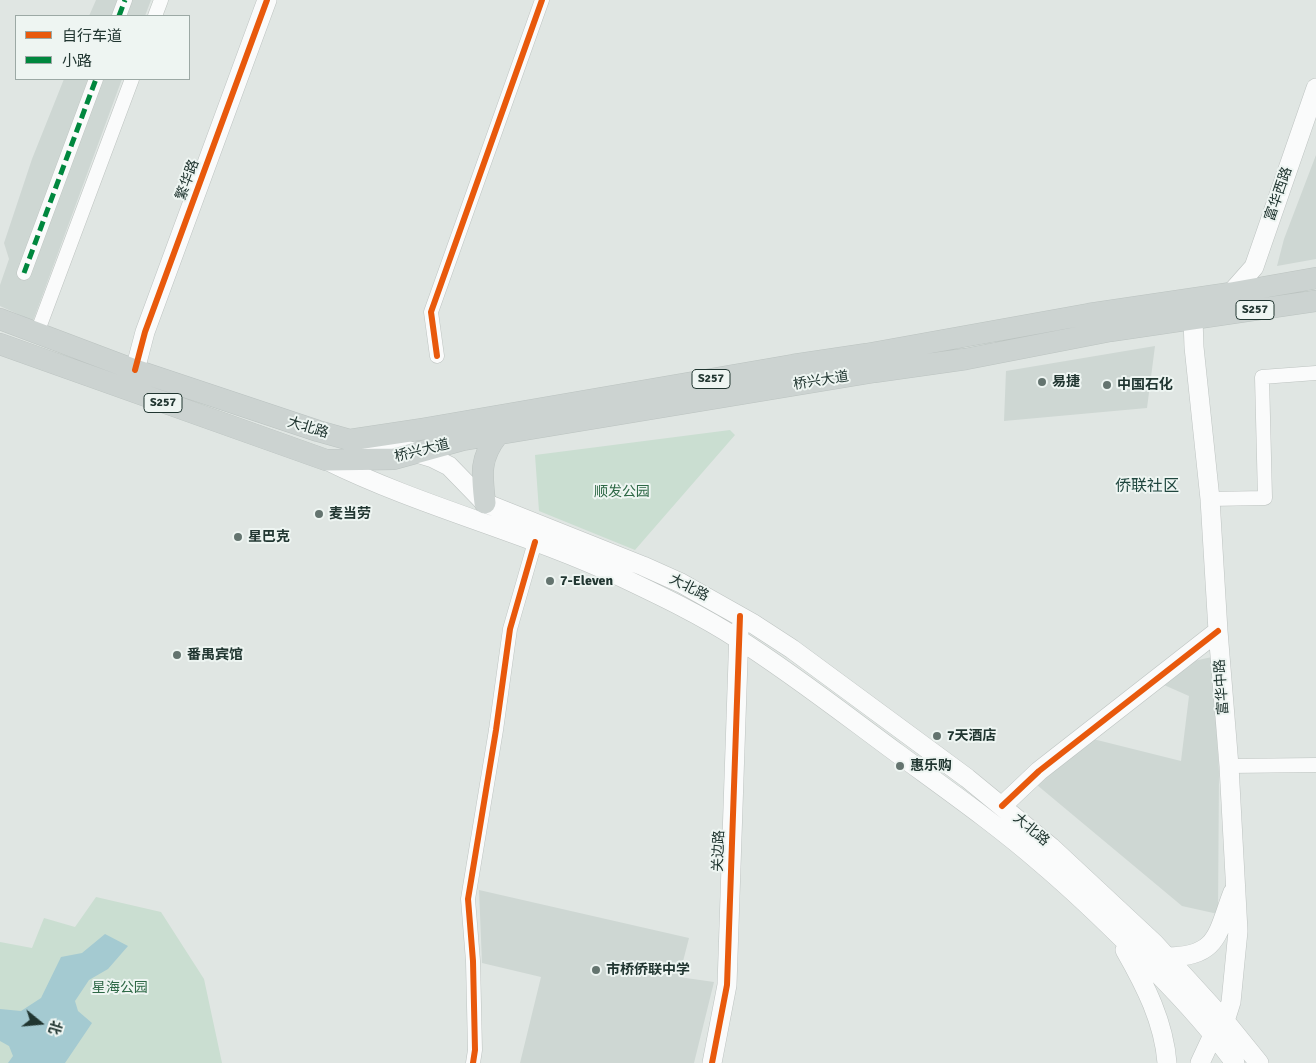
<!DOCTYPE html>
<meta charset="utf-8">
<style>
body{margin:0}
#map{position:relative;width:1316px;height:1063px;overflow:hidden;background:#e0e6e3;font-family:Signika,"Noto Sans SC",sans-serif}
canvas{display:block}
.legend{position:absolute;left:15px;top:15px;width:175px;height:65px;box-sizing:border-box;background:#eef5f2;border:1px solid #9ca9a5;margin:0;padding:6px 9px;list-style:none;font-size:15px;color:#213631}
.legend li{display:flex;align-items:center;gap:10px;height:25px}
.legend b{width:25px;border:1px solid #9ca9a5}
.north{position:absolute;left:15px;top:998px;width:50px;height:50px;-webkit-text-stroke:4px #eef5f2;paint-order:stroke;rotate:107deg;font-size:14px;font-weight:700;line-height:20px;text-align:center;color:#213631}
.north::after{content:'';display:block;margin:auto;width:18px;height:22px;background:#213631;clip-path:polygon(50% 0,100% 100%,50% 72%,0 100%)}
</style>
<div id="map">
<canvas width="1316" height="1063"></canvas>
<ul class="legend">
<li><b style="height:6px;background:#e8590c"></b>自行车道</li>
<li><b style="height:6px;background:#00873e"></b>小路</li>
</ul>
<div class="north">北</div>
</div>
<script>
const context = document.querySelector('canvas').getContext('2d');
context.lineJoin = 'round';
function fillPath(path, color) { context.fillStyle = color; context.fill(path, 'evenodd'); }
function trace(path, color, width, dash) { context.strokeStyle = color; context.lineWidth = width; context.lineCap = dash ? 'butt' : 'round'; context.setLineDash(dash || []); context.stroke(path); }
function drawText(font, color, halo, rows, align = 'center') {
  context.font = font + ' Signika,"Noto Sans SC",sans-serif'; context.lineWidth = 4; context.setLineDash([]); context.textBaseline = 'middle'; context.strokeStyle = halo; context.fillStyle = color; for (const [text, x, y, turn = 0] of rows) {
    context.save(); context.translate(x, y); context.rotate((+turn || 0) * Math.PI / 180); context.textAlign = isNaN(turn) ? turn : align; if (halo) context.strokeText(text, 0, 0); context.fillText(text, 0, 0); context.restore();
  }
}
fillPath(new Path2D(`
 M96 0H151L145 16H89Z
 M64 79H122L33 321 0 306V285L9 259 4 243 32 159Z
 M1316 155V259L1277 266 1284 239Z
 M1155 346 1147 408 1004 421 1006 371Z
 M1212 657 1219 771 1218 914 1182 906 1037 785 1093 739 1181 761 1189 696 1164 685 1189 662Z
 M479 890 689 938 679 977 714 982 694 1063H520L541 977 482 963Z`), '#ced7d3');
fillPath(new Path2D(`
 M730 430 735 435 635 550 539 511 535 455Z
 M96 897 161 912 204 979 222 1063H0V942L32 948 44 918 75 927Z`), '#caded1');
fillPath(new Path2D(`
 M105 934 128 946 108 969 89 980 75 1001 78 1011 92 1023 65 1063H8L13 1056 9 1046 0 1041V1009L21 1011 41 998 61 957 82 953Z`), '#a4cad1');
const street = new Path2D(`
 M119 16 125 0
 M155 16 161 0
 M24 273 96 79
 M37 333 132 79
 M437 356 431 312 542 0
 M1210 499 1265 498 1262 377 1316 373
 M1229 766 1316 765
 M473 1063 475 1050 473 961 468 899 496 730 510 629 535 542`);
const secondary = new Path2D(`
 M135 370 145 332 267 0
 M361 442 400 448 433 458 449 466 485 503 643 566 681 583 752 623 792 649 967 778 1051 847 1154 943 1225 1021 1259 1063
 M326 460C421 507 525 532 621 577 661 596 701 615 738 639 793 674 844 714 897 753 946 789 996 824 1042 864 1075 892 1105 921 1135 951 1171 986 1206 1023 1235 1063
 M1002 806 1039 771 1218 631
 M1125 950C1145 985 1164 1022 1167 1063
 M1167 957C1219 957 1217 933 1233 892
 M712 1063 727 985 739 630
 M1200 1063 1213 1035 1225 1021 1231 1002 1238 931 1229 766 1218 631 1210 499 1194 347 1193 319 1231 293 1254 267 1316 88`);
const primary = new Path2D(`
 M0 319 135 370 318 431 350 440 423 429 793 365 867 354 1089 314 1231 293 1316 278
 M0 344 326 460 394 459 463 440 874 372 966 359 1110 331 1316 301
 M485 503C482 476 479 459 497 436`);
trace(street, '#bdc3c0', 15);
trace(secondary, '#bdc3c1', 20);
trace(primary, '#bbc3c0', 22);
trace(street, '#fafbfb', 14);
trace(secondary, '#fafbfb', 19);
trace(primary, '#ccd3d1', 21);
trace(new Path2D(`
 M119 16 125 0
 M24 273 96 79`), '#00873e', 5, [10, 5]);
trace(new Path2D(`
 M437 356 431 312 542 0
 M135 370 145 332 267 0
 M1002 806 1039 771 1218 631
 M473 1063 475 1050 473 961 468 899 496 730 510 629 535 542
 M712 1063 727 985 740 616`), '#e8590c', 6);
for (const [x, y, r, color] of [
 [1042,382,5,"#64746f"],
 [1107,385,5,"#64746f"],
 [319,514,5,"#64746f"],
 [238,537,5,"#64746f"],
 [550,581,5,"#64746f"],
 [177,655,5,"#64746f"],
 [937,736,5,"#64746f"],
 [900,766,5,"#64746f"],
 [596,970,5,"#64746f"]
]) { const dot = new Path2D(); dot.arc(x, y, r, 0, 2 * Math.PI); context.fillStyle = color; context.fill(dot); trace(dot, '#eef5f2', 2); }
for (const [x, y, w] of [
 [1255,310,38],
 [711,379,38],
 [163,403,38]
]) { const box = new Path2D(); box.roundRect(x - w / 2, y - 9.5, w, 19, 4); context.fillStyle = '#eef5f2'; context.fill(box); trace(box, '#213631', 1); }
drawText('bold 12px', '#213631', null, [
 ["S257",1255,310],
 ["S257",711,379],
 ["S257",163,403]
]);
drawText('14px', '#213631', '#eef5f2', [
 ["繁华路",188,180,-70],
 ["富华西路",1279,194,-71],
 ["桥兴大道",821,381,-9],
 ["大北路",308,428,17],
 ["桥兴大道",422,451,-14],
 ["大北路",689,588,27],
 ["富华中路",1222,687,-94],
 ["大北路",1031,830,40],
 ["关边路",719,851,-88]
]);
drawText('bold 14px', '#213631', '#eef5f2', [
 ["易捷",1052,382],
 ["中国石化",1117,385],
 ["麦当劳",329,514],
 ["星巴克",248,537],
 ["7-Eleven",560,581],
 ["番禺宾馆",187,655],
 ["7天酒店",947,736],
 ["惠乐购",910,766],
 ["市桥侨联中学",606,970]
], 'left');
drawText('14px', '#2f6947', '#eef5f2', [
 ["顺发公园",622,492],
 ["星海公园",120,988]
]);
drawText('16px', '#1f463e', '#eef5f2', [
 ["侨联社区",1147,487]
]);
</script>
